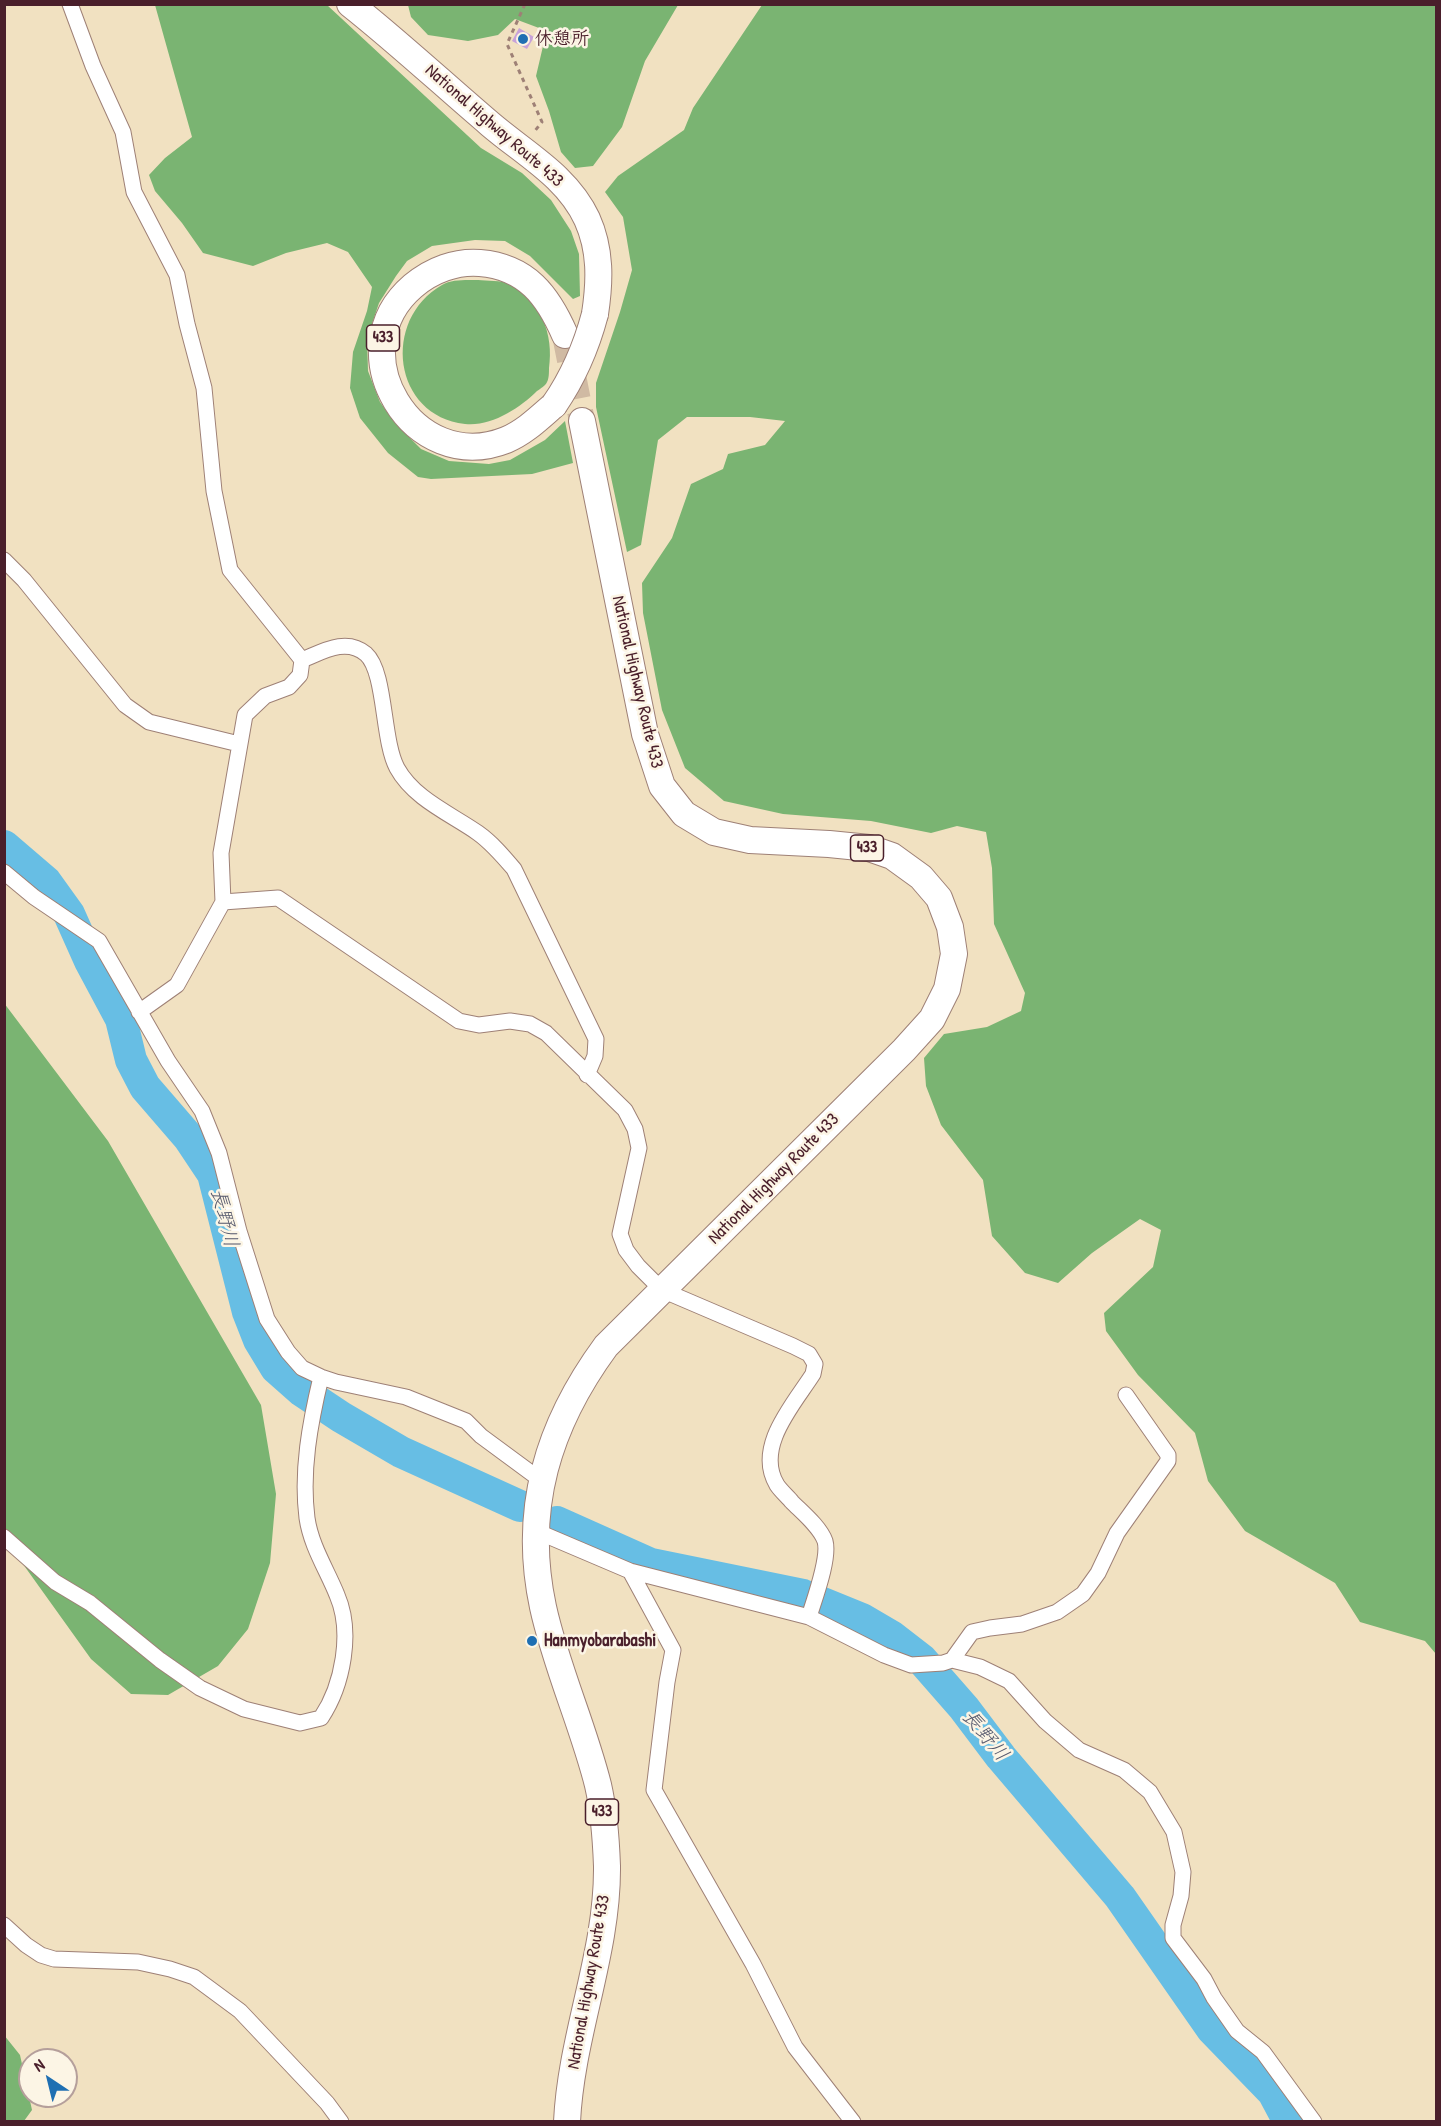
<!DOCTYPE html>
<meta charset="utf-8">
<style>
body{margin:0}
#map{position:relative;width:1441px;height:2126px;overflow:hidden;background:#f1e1c1;font-family:"Patrick Hand",sans-serif}
canvas{display:block}
.frame{position:absolute;inset:0;border:6px solid #4a1f2b;pointer-events:none}
.north{position:absolute;left:18px;top:2048px;width:60px;height:60px;box-sizing:border-box;background:#fcf5e5;border:2px solid #b59f9b;border-radius:50%;rotate:325deg;font-size:16px;font-weight:700;line-height:24px;text-align:center;color:#4a1f2b}
.north::after{content:'';display:block;margin:auto;width:21px;height:27px;background:#1f6fb2;clip-path:polygon(50% 0,100% 100%,50% 72%,0 100%)}
</style>
<div id="map">
<canvas width="1441" height="2126"></canvas>
<div class="frame"></div>
<div class="north">N</div>
</div>
<script>
const context = document.querySelector('canvas').getContext('2d');
context.lineJoin = 'round';
function fillPath(path, color) { context.fillStyle = color; context.fill(path, 'evenodd'); }
function trace(path, color, width, dash) { context.strokeStyle = color; context.lineWidth = width; context.lineCap = dash ? 'butt' : 'round'; context.setLineDash(dash || []); context.stroke(path); }
function drawText(font, color, halo, rows, align = 'center') {
  context.font = font + ' "Patrick Hand","Klee One",sans-serif'; context.lineWidth = 5; context.setLineDash([]); context.textBaseline = 'middle'; context.strokeStyle = halo; context.fillStyle = color; for (const [text, x, y, turn = 0] of rows) {
    context.save(); context.translate(x, y); context.rotate((+turn || 0) * Math.PI / 180); context.textAlign = isNaN(turn) ? turn : align; if (halo) context.strokeText(text, 0, 0); context.fillText(text, 0, 0); context.restore();
  }
}
fillPath(new Path2D(`
 M155 5H327L481 148 522 173 551 200 571 231 579 254 580 296 573 299 530 256 505 241 475 240 432 246 407 261 396 276 379 303 367 339 368 371 380 402 395 423 421 449 449 461 489 464 510 460 545 440 565 421 573 463 532 474 431 479 418 477 388 453 360 418 350 388 353 352 367 311 372 287 348 252 327 243 286 253 253 266 203 253 182 223 155 191 149 175 165 158 192 137Z
 M408 5V4L678 5 645 61 622 127 593 166 575 168 561 152 549 111 536 76 544 42 539 28 515 19 498 35 468 41 428 35 411 17Z
 M762 5H1436V1654L1425 1641 1360 1622 1335 1583 1245 1531 1208 1481 1195 1433 1138 1375 1106 1331 1104 1313 1153 1267 1161 1230 1140 1219 1092 1253 1058 1283 1025 1273 992 1236 983 1180 941 1125 926 1086 924 1058 944 1034 987 1027 1021 1011 1025 993 994 924 992 868 986 832 957 826 931 833 871 821 783 814 724 801 685 768 662 710 643 613 642 583 672 538 691 484 723 469 728 454 765 445 785 421 750 417H687L658 440 641 545 627 552 596 407V383L620 312 632 270 623 217 605 192 618 176 684 130 693 108Z
 M478 280C487 281 501 280 509 284 541 299 554 335 549 368 549 372 549 379 547 382 546 385 540 389 537 391 520 408 491 427 465 424 393 416 381 320 442 285 452 279 466 280 478 280Z
 M4 1003 108 1141 261 1405 276 1494 270 1563 248 1629 218 1666 168 1695 131 1694 91 1659 5 1539Z
 M4 2035 20 2055 32 2110 24 2121H5Z`), '#7ab472');
trace(new Path2D(`
 M4 846 46 882 69 914 90 961 121 1019 131 1060 145 1087 189 1138 213 1174 248 1312 259 1340 276 1368 302 1391 341 1417 401 1452 520 1506
 M557 1522 651 1564 803 1595 862 1619 891 1636 922 1660 964 1708 1001 1757 1120 1897 1212 2029 1273 2092 1289 2122`), '#67bee4', 32);
fillPath(new Path2D(`
 M519 28 534 37 527 49 512 41Z`), '#c7a2d9');
trace(new Path2D(`
 M565 335 582 421`), '#d0baa3', 26, [26, 13]);
const minor = new Path2D(`
 M70 4 93 66 123 132 134 192 177 275 187 324 204 388 214 491 230 570 302 660 300 675 289 687 265 696 245 715 221 853 223 902 177 985 139 1012
 M4 560 24 580 125 705 149 722 239 744
 M302 660C322 652 346 637 366 654 386 672 382 740 397 768 414 799 451 814 478 833 492 843 503 856 514 869L596 1039 595 1056 587 1075
 M4 872 34 897 99 941 168 1061 202 1111 219 1153 239 1231 267 1319 288 1352 302 1368 321 1377 336 1382 406 1397 466 1421 481 1436 542 1481
 M223 902 278 898 459 1021 479 1025 510 1021 530 1024 546 1033 625 1110 635 1129 639 1148 620 1234 626 1250 638 1266 662 1290 793 1346 809 1354 815 1364 813 1374C794 1404 754 1447 777 1485 781 1491 788 1497 792 1502 803 1513 820 1527 825 1541 830 1558 814 1600 809 1617
 M536 1531 630 1571 673 1650 667 1682 654 1790 753 1964 795 2047 853 2122
 M4 1537 55 1582 90 1603 160 1660 200 1688 244 1709 300 1723 321 1718C343 1685 353 1632 337 1595 327 1570 311 1546 307 1518 301 1471 310 1423 321 1377
 M630 1571 809 1617 884 1655 911 1665 943 1663 952 1660 980 1667 1009 1681 1045 1721 1079 1750 1124 1770 1150 1792 1174 1832 1183 1872 1181 1896 1173 1925V1938L1204 1979 1214 1998 1237 2031 1263 2052 1314 2122
 M952 1660 972 1632 990 1628 1022 1624 1057 1612 1083 1594 1098 1573 1117 1533 1168 1461V1455L1126 1395
 M4 1925 26 1945 41 1955 54 1959 138 1962 170 1969 194 1977 240 2011 327 2103 341 2122`);
const trunk = new Path2D(`
 M350 4C398 42 443 84 490 124 525 154 567 176 587 219 601 250 600 281 595 314
 M554 405C539 418 525 432 506 440 413 477 337 351 413 286 432 270 456 261 480 263 527 267 548 296 565 335
 M567 2122C571 2035 608 1953 607 1866 606 1839 604 1811 598 1785 583 1725 556 1667 543 1607 522 1509 548 1425 606 1346L904 1050 932 1019 947 989 954 954 950 927 939 898 921 877 892 856 869 848 829 844 750 840 714 832 684 814 662 786 645 734 582 421`);
trace(minor, '#9e8076', 17);
trace(trunk, '#9e8076', 28);
trace(new Path2D(`
 M525 4 507 44 542 122 534 132`), '#9e8076', 3, [4.5, 4.5]);
trace(minor, '#fff', 15);
trace(trunk, '#fff', 26);
const trunkBridge = new Path2D(`
 M554 405C574 376 586 348 595 314`);
trace(trunkBridge, '#9e8076', 28, []);
trace(trunkBridge, '#fff', 26);
for (const [x, y, r, color] of [
 [523,39,6,"#1f6fb2"],
 [532,1641,6,"#1f6fb2"]
]) { const dot = new Path2D(); dot.arc(x, y, r, 0, 2 * Math.PI); context.fillStyle = color; context.fill(dot); trace(dot, '#fcf5e5', 2); }
for (const [x, y, w] of [
 [383,338,33],
 [867,848,33],
 [602,1812,33]
]) { const box = new Path2D(); box.roundRect(x - w / 2, y - 13, w, 26, 4.5); context.fillStyle = '#fcf5e5'; context.fill(box); trace(box, '#4a1f2b', 1.5); }
drawText('bold 16px', '#4a1f2b', null, [
 ["433",383,338],
 ["433",867,848],
 ["433",602,1812]
]);
drawText('bold 18px', '#4a1f2b', '#fcf5e5', [
 ["休憩所",535,39],
 ["Hanmyobarabashi",544,1641]
], 'left');
drawText('18px', '#4a1f2b', '#fcf5e5', [
 ["National Highway Route 433",494,126,41],
 ["National Highway Route 433",637,682,77],
 ["National Highway Route 433",774,1179,-45],
 ["National Highway Route 433",589,1982,-80]
]);
drawText('italic 20px', '#54576c', '#fcf5e5', [
 ["長野川",224,1218,76],
 ["長野川",985,1736,50]
]);
</script>
